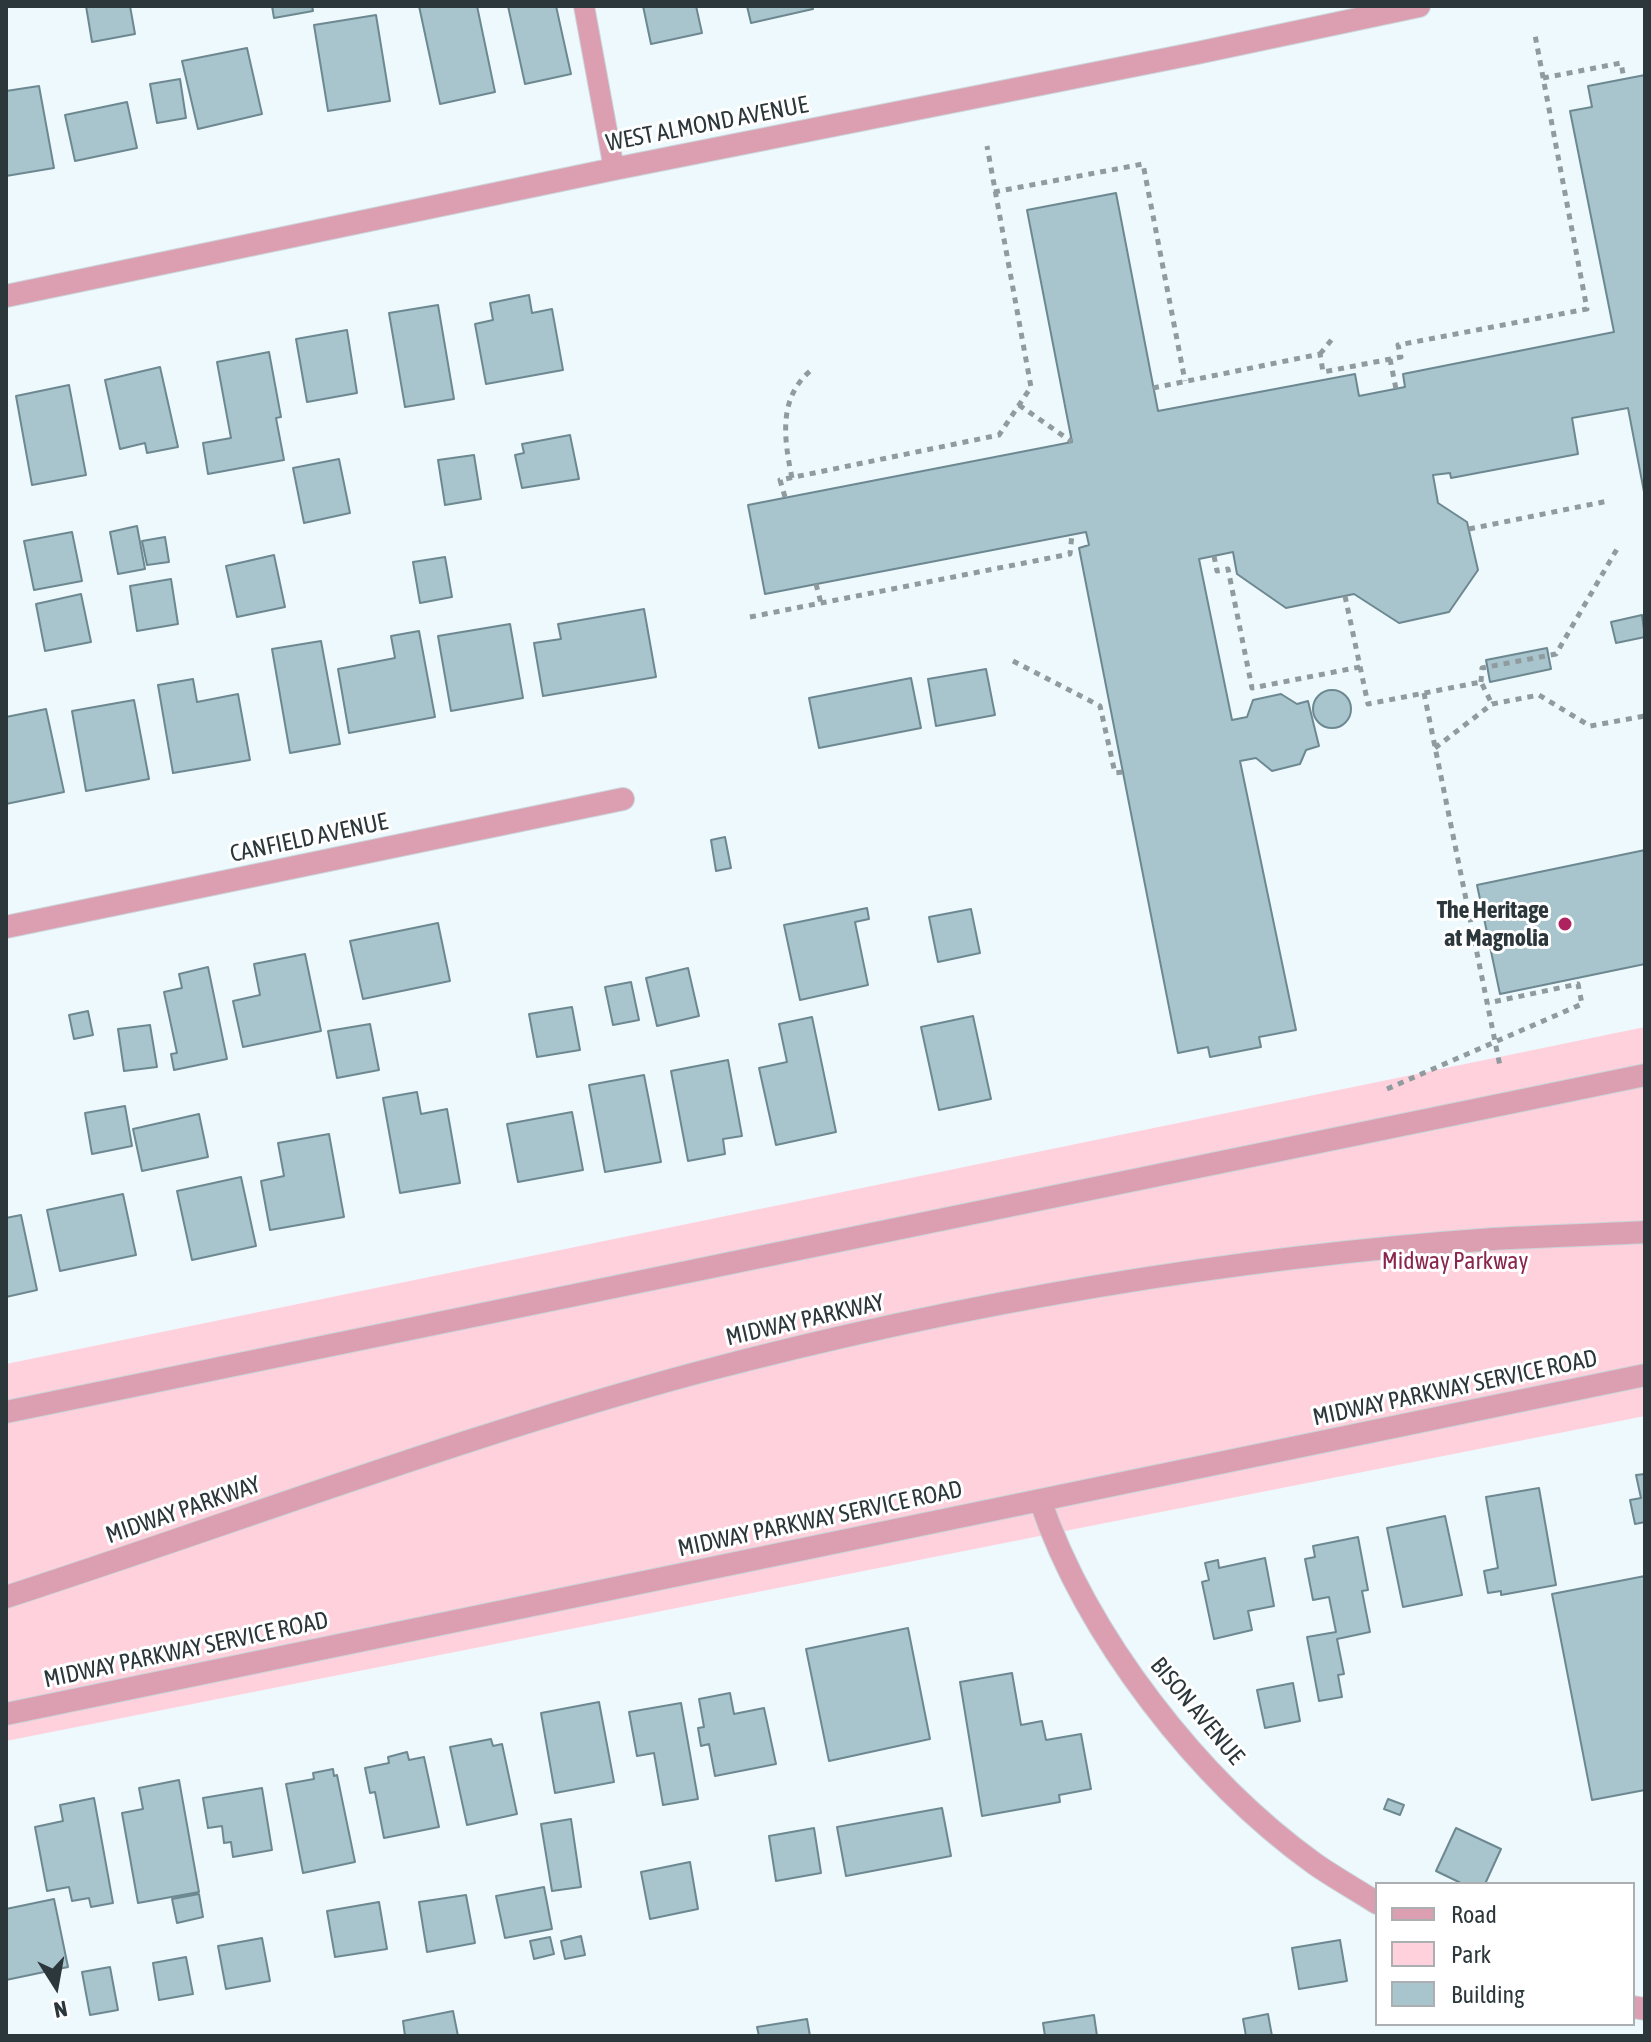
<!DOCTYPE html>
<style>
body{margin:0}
#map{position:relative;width:1651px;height:2042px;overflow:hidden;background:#edf9fd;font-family:"Asap Condensed",sans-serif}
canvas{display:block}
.frame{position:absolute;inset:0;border:8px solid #2c373b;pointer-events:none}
.legend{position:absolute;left:1375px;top:1882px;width:260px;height:144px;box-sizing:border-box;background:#fff;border:2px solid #abafb1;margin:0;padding:10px 14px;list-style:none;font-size:24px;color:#2c373b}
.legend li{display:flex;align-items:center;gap:16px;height:40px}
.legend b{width:40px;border:2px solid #abafb1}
.north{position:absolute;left:16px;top:1946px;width:80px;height:80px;-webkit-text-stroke:6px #fff;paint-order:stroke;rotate:169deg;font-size:22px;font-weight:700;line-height:32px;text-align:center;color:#2c373b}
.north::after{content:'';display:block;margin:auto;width:28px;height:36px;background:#2c373b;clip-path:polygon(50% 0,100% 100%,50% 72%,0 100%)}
</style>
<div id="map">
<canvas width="1651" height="2042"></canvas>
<div class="frame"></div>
<ul class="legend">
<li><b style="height:10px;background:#dc9fb1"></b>Road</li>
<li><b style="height:22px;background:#fed1dd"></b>Park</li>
<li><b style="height:22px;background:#a8c5cd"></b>Building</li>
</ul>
<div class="north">N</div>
</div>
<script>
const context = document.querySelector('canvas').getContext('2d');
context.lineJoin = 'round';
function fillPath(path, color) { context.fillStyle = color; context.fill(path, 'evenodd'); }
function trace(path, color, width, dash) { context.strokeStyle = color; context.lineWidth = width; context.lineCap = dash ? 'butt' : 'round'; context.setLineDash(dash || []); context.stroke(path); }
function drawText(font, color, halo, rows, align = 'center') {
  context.font = font + ' "Asap Condensed",sans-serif'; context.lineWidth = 6; context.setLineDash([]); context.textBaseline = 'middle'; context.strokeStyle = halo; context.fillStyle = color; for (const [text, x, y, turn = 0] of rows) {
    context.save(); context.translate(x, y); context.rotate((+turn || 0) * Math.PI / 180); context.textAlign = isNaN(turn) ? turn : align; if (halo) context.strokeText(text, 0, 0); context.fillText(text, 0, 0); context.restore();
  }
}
fillPath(new Path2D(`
 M1645 1027V1416L6 1741V1364Z`), '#fed1dd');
const building = new Path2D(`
 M86 6H130L135 34 92 42Z
 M272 6H312L313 11 274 18Z
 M419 6H477L495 92 440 104Z
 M508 6H556L571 74 525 84Z
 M643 6H696L702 33 651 44Z
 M747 6H812L813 9 751 23Z
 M376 15 390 101 328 111 314 25Z
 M247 48 262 114 198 129 182 61Z
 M1645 75V497L1628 408 1572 418 1578 454 1451 478 1450 473 1433 475 1438 503 1467 522 1478 570 1449 612 1399 623 1354 594 1286 608 1237 574 1233 552 1199 559 1232 720 1247 717 1253 700 1281 694 1297 704 1308 701 1319 746 1306 750 1300 764 1272 771 1256 758 1240 761 1296 1030 1259 1037 1261 1047 1210 1057 1208 1047 1178 1053 1079 548 1089 545 1086 532 765 594 748 505 1072 442 1027 210 1116 193 1158 411 1355 374 1359 396 1405 387 1403 374 1614 332 1570 111 1592 107 1588 86Z
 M180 79 186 118 157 123 150 84Z
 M39 86 54 168 6 176V91Z
 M127 102 137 148 75 161 65 115Z
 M529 295 532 313 552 309 563 370 486 384 475 324 493 320 490 303Z
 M438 305 454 399 405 407 389 313Z
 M347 330 357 393 307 402 296 339Z
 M269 352 281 417 276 418 284 460 208 474 203 443 231 438 217 362Z
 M160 367 178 447 147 453 145 443 120 449 105 380Z
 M69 385 86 475 32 485 16 396Z
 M570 435 579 479 522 488 515 455 524 453 522 444Z
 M474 455 481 499 445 505 438 460Z
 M339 459 350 513 304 523 293 468Z
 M137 526 145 569 118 574 110 532Z
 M72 532 82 581 34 590 24 541Z
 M165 537 169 562 147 565 142 541Z
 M274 555 285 607 237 617 226 566Z
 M445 557 452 597 420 603 413 562Z
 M171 579 178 624 137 631 130 586Z
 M81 594 91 642 45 651 36 604Z
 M644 609 656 677 543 696 534 643 561 639 558 624Z
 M1642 615 1645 637 1616 643 1611 622Z
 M510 624 523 698 451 711 438 636Z
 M419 631 435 717 349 733 338 669 395 658 391 636Z
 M321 641 340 744 290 753 272 649Z
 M1547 648 1551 669 1490 682 1486 660Z
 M986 669 995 715 936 726 928 679Z
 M911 678 921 728 819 748 809 698Z
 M193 679 197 702 238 694 250 760 173 773 158 685Z
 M1313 709a19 19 0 1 1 38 0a19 19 0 1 1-38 0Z
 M134 700 149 779 86 791 72 711Z
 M46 709 64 792 6 804V717Z
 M725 837 731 868 716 871 711 840Z
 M1645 850V964L1500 994 1477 885Z
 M867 908 869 919 855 922 868 985 800 1000 784 925Z
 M971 909 980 953 938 962 929 917Z
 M438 923 450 981 363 999 350 941Z
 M305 954 321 1031 243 1047 233 1001 260 995 254 964Z
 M208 967 227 1059 174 1070 171 1054 177 1053 164 992 182 988 179 974Z
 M688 968 699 1016 657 1026 646 978Z
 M631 982 639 1020 613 1025 605 987Z
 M572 1007 580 1050 537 1057 529 1014Z
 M88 1011 93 1035 74 1039 69 1015Z
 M973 1016 991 1099 939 1110 921 1027Z
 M812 1017 836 1132 776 1145 759 1068 787 1062 779 1024Z
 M370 1024 379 1070 337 1078 328 1031Z
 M150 1025 157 1067 124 1071 118 1029Z
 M728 1060 742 1136 723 1139 725 1154 688 1161 671 1071Z
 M644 1075 661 1162 605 1172 589 1085Z
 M417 1092 421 1114 447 1109 460 1183 400 1193 383 1098Z
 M125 1106 132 1146 92 1154 85 1113Z
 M572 1112 583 1170 518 1182 507 1124Z
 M199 1114 208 1157 142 1171 133 1129Z
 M329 1134 344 1217 270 1230 261 1181 284 1176 278 1143Z
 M241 1177 256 1246 192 1260 177 1191Z
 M123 1194 136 1255 60 1271 47 1210Z
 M21 1215 37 1290 6 1297V1218Z
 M1645 1474V1522L1635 1524 1630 1500 1641 1498 1636 1475Z
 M1539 1488 1556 1585 1501 1595V1591L1488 1593 1484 1571 1498 1568 1486 1497Z
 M1445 1516 1462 1595 1403 1607 1387 1528Z
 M1358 1537 1368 1590 1362 1591 1370 1632 1337 1639 1344 1674 1338 1675 1342 1697 1319 1701 1307 1637 1336 1632 1329 1597 1313 1600 1305 1559 1315 1557 1313 1546Z
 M1265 1558 1274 1606 1248 1611 1252 1630 1214 1639 1202 1582 1209 1580 1205 1563 1218 1560 1219 1568Z
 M1645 1576V1790L1592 1800 1552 1594Z
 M908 1628 930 1739 829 1761 806 1649Z
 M1012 1673 1021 1725 1042 1721 1046 1740 1081 1734 1091 1789 1059 1795 1060 1802 982 1816 960 1682Z
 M1293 1683 1300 1721 1265 1728 1257 1690Z
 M730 1693 734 1714 764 1708 776 1764 715 1776 709 1744 701 1746 698 1728 704 1727 699 1699Z
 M599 1702 614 1782 555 1793 541 1713Z
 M681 1703 698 1799 663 1805 654 1753 637 1756 629 1712Z
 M491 1739 493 1746 502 1744 517 1814 467 1825 450 1747Z
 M407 1752 409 1760 424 1757 439 1827 384 1838 375 1792 370 1793 365 1768 389 1763 388 1757Z
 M333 1769 334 1776 337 1775 355 1862 303 1873 286 1784 314 1779 313 1773Z
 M179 1780 199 1892 138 1903 122 1813 143 1809 139 1788Z
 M262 1788 272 1850 233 1857 231 1842 224 1843 222 1826 208 1828 203 1798Z
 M94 1798 113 1903 91 1907 89 1898 72 1901 69 1887 47 1891 35 1827 63 1821 60 1805Z
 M1388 1799 1404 1805 1400 1815 1384 1809Z
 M942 1808 951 1856 846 1876 837 1827Z
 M571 1819 581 1887 552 1891 541 1824Z
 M814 1828 821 1873 776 1881 769 1836Z
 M1456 1828 1501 1849 1485 1884H1463L1436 1871Z
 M690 1862 698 1909 650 1919 641 1872Z
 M544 1887 552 1929 505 1938 496 1896Z
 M199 1894 203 1917 177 1923 172 1899Z
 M466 1895 475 1943 427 1952 419 1902Z
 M54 1899 68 1967 6 1980V1909Z
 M379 1902 387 1949 335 1957 327 1911Z
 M581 1936 585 1955 565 1959 561 1941Z
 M550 1937 554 1954 534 1959 530 1941Z
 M262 1938 270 1981 226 1989 218 1946Z
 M1340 1940 1347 1981 1299 1989 1292 1948Z
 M186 1957 193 1994 159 2000 153 1963Z
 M110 1967 118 2010 90 2015 82 1972Z
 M453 2011 458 2036H405L403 2021Z
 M1268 2014 1272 2036H1246L1243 2019Z
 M1094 2015 1097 2036H1045L1043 2023Z
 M807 2019 810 2036H759L757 2027Z`);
fillPath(building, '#a8c5cd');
trace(building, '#6d8890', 2);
const service = new Path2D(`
 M584 6 614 169`);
const minor = new Path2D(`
 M6 296 614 169 1197 53 1419 6
 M6 927 623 799
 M6 1412 1645 1075
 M1040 1500C1087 1637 1198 1780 1315 1864 1335 1878 1357 1890 1377 1903
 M6 1714 1645 1375
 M1633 2007 1645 2009`);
const tertiary = new Path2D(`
 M6 1597C237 1522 465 1435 700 1372 957 1304 1227 1258 1493 1239 1543 1236 1594 1235 1645 1232`);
trace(service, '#cad6da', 22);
trace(minor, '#cad6da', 24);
trace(tertiary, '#cad6da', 24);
trace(new Path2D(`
 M1543 78 1621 63 1624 79
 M994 192 1143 164 1185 381
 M1320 354 1333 338
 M1390 359 1396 389
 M1153 388 1320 354 1323 372 1401 357 1398 345 1587 309 1535 35
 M1019 405 1072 442
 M792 478C784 439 778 399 810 371
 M785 497 780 480 999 435 1031 387 987 146
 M1469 529 1608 501
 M1214 556 1217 571 1228 569 1252 688 1360 667
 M816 584 821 603
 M1345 596 1368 704 1481 682 1492 704
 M750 617 1070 554 1072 534
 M1013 661 1100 706 1115 773 1123 772
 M1481 682 1482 668 1556 654 1617 549
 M1424 693 1500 1066
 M1435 748 1492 704 1539 695 1590 726 1645 716
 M1387 1089 1582 1004 1578 984 1488 1003`), '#909b9f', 5, [6, 6]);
trace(service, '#dc9fb1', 20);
trace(minor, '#dc9fb1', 22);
trace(tertiary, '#dc9fb1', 22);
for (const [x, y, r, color] of [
 [1565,924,8,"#ae225f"]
]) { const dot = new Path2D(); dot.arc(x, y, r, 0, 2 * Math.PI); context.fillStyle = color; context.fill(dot); trace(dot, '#fff', 3); }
drawText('24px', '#2c373b', '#fff', [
 ["WEST ALMOND AVENUE",707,124,-11],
 ["CANFIELD AVENUE",309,838,-12],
 ["MIDWAY PARKWAY",805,1320,-13],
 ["MIDWAY PARKWAY SERVICE ROAD",1455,1388,-12],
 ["MIDWAY PARKWAY",183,1510,-19],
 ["MIDWAY PARKWAY SERVICE ROAD",820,1519,-12],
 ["MIDWAY PARKWAY SERVICE ROAD",186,1650,-12],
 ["BISON AVENUE",1197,1711,50]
]);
drawText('bold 24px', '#2c373b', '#fff', [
 ["The Heritage",1549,910],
 ["at Magnolia",1549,938]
], 'right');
drawText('24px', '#8a264e', '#fff', [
 ["Midway Parkway",1455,1261]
]);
</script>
